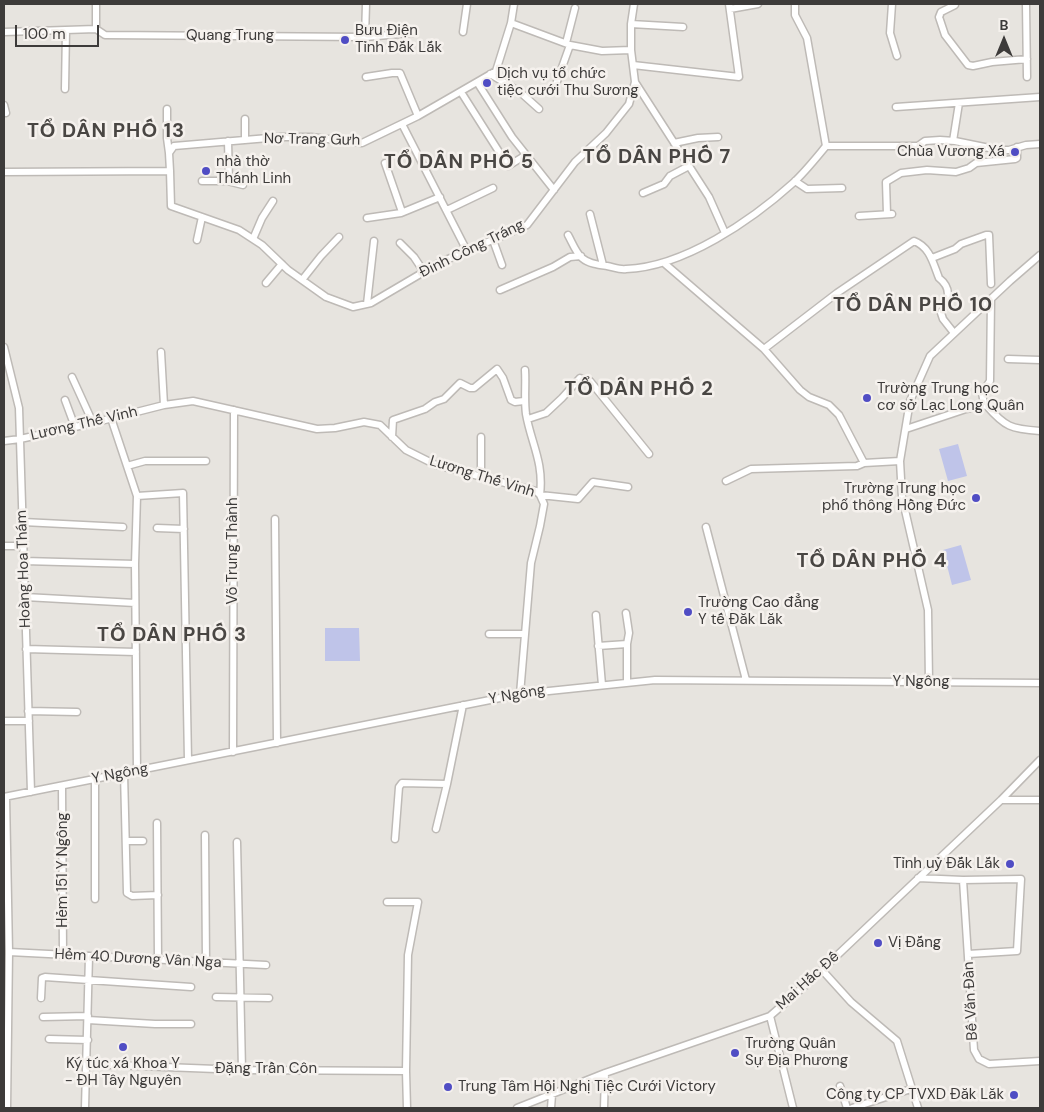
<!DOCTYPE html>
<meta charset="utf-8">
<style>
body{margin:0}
#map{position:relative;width:1044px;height:1112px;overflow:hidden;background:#e7e4df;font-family:"DM Sans",sans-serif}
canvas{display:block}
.frame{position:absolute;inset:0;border:5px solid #3d3b3a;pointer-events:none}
.north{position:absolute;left:979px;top:15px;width:50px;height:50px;-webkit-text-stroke:4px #f5f1ed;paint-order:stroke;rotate:0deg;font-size:14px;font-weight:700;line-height:20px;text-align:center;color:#3d3b3a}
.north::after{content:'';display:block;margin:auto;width:18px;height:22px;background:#3d3b3a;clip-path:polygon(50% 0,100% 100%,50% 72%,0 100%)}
.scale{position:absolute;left:15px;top:25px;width:84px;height:22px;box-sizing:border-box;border:2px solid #3d3b3a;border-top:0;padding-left:6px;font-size:15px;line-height:18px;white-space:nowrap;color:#3d3b3a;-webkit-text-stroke:4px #f5f1ed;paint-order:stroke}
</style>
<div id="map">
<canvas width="1044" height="1112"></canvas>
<div class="frame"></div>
<div class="north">B</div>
<div class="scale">100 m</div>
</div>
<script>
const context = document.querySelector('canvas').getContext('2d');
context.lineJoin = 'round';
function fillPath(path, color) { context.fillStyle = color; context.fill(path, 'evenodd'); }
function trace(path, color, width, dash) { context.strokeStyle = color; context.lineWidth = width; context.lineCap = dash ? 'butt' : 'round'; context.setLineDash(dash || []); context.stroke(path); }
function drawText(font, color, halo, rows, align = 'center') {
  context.font = font + ' "DM Sans",sans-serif'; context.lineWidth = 5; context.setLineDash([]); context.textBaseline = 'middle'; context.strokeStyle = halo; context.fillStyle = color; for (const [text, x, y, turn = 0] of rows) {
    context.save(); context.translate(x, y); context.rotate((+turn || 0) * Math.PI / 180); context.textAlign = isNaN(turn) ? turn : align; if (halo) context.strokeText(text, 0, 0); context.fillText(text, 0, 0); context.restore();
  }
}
fillPath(new Path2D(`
 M958 444 967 476 948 481 939 449Z
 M961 545 971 580 952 585 943 550Z
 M325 628H359L360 661H325Z`), '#bfc4e9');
const minor = new Path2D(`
 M96 4V29
 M795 4V15L807 38 826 146
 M892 4 890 33 897 56
 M955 4V5L941 12 939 17 945 35 968 65 973 66 992 62 1027 59
 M1026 4 1027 77
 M730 9 758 4
 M511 23 570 45 602 51 631 50
 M631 24 683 27
 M4 32 96 29 105 35 365 37 366 4
 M463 32 467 4
 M365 37 412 33
 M566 43 575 8
 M633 65 739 77 729 4
 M490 74 520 92 539 109
 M366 77 392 73H400L418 116
 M477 82 512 137 554 190
 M635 82 709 197 725 233
 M555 87 570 45
 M65 89 66 30
 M461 92 508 166 526 155
 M4 105 6 113
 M896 107 1040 97
 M167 109V138L169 153
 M402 124 467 251
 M245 140V119
 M228 141 229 181
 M953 141 959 103
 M674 143 698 138 718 137
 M385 163 402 212
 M170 171 171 206 239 230 262 245 288 270 326 297 353 307 371 303 439 263 527 225 575 162 606 133 629 104 635 82 631 50V24L634 4
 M4 172 170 171 169 153 174 146 280 137H311L362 143 418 116 496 71 511 23 514 4
 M202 181H227L243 185
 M795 181 807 189 842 188
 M643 193 664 184 670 176 689 166
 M447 210 493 188
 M590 214 603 265
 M887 214 886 182 901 173 927 170 956 172 969 168 976 163 1015 159 1017 158V147
 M859 216 892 214
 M367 218 401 213 440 197
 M568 235C572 242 576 253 582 258 589 264 599 265 607 266 613 267 620 270 626 269 684 267 752 220 793 183 805 172 816 158 826 146H918L925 141 940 140 955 141 999 150H1009L1026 145 1040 144
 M253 239 262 218 273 201
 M197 240 202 217
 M493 240 502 265
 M400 243 414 257 424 272
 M932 258 955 249 961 244 986 235H989L991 284
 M664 263 764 349 800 390 809 397 829 405 839 415 864 463
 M302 280 321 256 339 237
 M266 283 282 264
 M500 290 553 267 570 257 581 256
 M367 304 374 241
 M4 347 19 408 31 792
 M764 349 837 293 914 241C930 247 933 263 939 278 953 289 948 300 941 313L943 319 954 333
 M161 352 164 405
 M1008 359 1040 360
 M525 370C526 385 524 399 526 414 531 443 544 462 540 495L578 499 593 482 628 487
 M72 377 93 423
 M65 400 75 427
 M984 404 982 393 990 381 991 299
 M111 418 137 496 135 564 137 771
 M528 419 546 413 562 398 580 378 590 381 649 454
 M906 429 966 409 986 405C1005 427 1011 429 1040 431
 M392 437 393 420 425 409 435 402 444 399 460 383 470 388H474L497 369 503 378 511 400 515 402 524 401
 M481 437V476
 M4 441 20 439 93 423 164 405 193 401 317 429 335 428 364 422 380 425 406 450 436 465 536 491 540 495 544 504 540 526 531 563 520 694
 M127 466 145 461H206
 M726 481 751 469 857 466 864 463 900 461
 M137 496 183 493 188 760
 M275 519 277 743
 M23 522 123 527
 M706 527 746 680
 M157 528 184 529
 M4 546H23
 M24 561 135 564
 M25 597 135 603
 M626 613 629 633 627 644
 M596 615 602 685
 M489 634H525
 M598 646 627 644V683
 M26 649 136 652
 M929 682 928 610 902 497 900 461 910 401 930 356 1010 281 1040 255
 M28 711 77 712
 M4 721H29
 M233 752 234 410
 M124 773 127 893 132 896 158 895
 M62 786 63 955
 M4 797 520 694 655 680 1040 683
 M6 797 9 952 7 1108
 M1001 800H1040
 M157 823 158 960
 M436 829 447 784 463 705
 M205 835 206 963
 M395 839 399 787 402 783 447 784
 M126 841H143
 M237 842 242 1070
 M918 878 963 880 1021 879 1017 951 968 954
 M963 880 974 1050 979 1059 989 1064 1040 1061
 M95 899V779
 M387 902H418L408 955 406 1071
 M9 952 266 965
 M822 970 851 1002 897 1041 918 1108
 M216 997 269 998
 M41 998 42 978 45 977 191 987
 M770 1016 793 1108
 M43 1017 88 1016
 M88 1020 155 1024H191
 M49 1039 88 1040
 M87 1064 242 1070 406 1071 407 1108
 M840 1086 847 1108
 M85 1108 89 956
 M517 1108 605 1073 770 1016 808 983 1001 800 1040 760
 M551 1108 552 1095
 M604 1108 605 1073
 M852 1108 911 1089`);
trace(minor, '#bebab6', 9);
trace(minor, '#fff', 6);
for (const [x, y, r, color] of [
 [345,40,5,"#504dc4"],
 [487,83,5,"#504dc4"],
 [1015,152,5,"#504dc4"],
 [206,171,5,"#504dc4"],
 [867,398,5,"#504dc4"],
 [976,498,5,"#504dc4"],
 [688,612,5,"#504dc4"],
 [1010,864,5,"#504dc4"],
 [878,943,5,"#504dc4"],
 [123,1047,5,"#504dc4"],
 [735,1053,5,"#504dc4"],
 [448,1087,5,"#504dc4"],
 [1014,1095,5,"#504dc4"]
]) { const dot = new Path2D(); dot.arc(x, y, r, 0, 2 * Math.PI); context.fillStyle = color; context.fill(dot); trace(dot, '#f5f1ed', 2); }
drawText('15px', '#3d3b3a', '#f5f1ed', [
 ["Bưu Điện",355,31],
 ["Tỉnh Đắk Lắk",355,48],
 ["Dịch vụ tổ chức",497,74],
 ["tiệc cưới Thu Sương",497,91],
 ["Chùa Vương Xá",1005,152,"right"],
 ["nhà thờ",216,162],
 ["Thánh Linh",216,179],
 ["Trường Trung học",877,389],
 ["cơ sở Lạc Long Quân",877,406],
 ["Trường Trung học",966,489,"right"],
 ["phổ thông Hồng Đức",966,506,"right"],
 ["Trường Cao đẳng",698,603],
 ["Y tế Đăk Lăk",698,620],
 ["Tỉnh uỷ Đắk Lắk",1000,864,"right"],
 ["Vị Đắng",888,943],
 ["Trường Quân",745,1044],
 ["Sự Địa Phương",745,1061],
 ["Ký túc xá Khoa Y",123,1064,"center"],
 ["- ĐH Tây Nguyên",123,1081,"center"],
 ["Trung Tâm Hội Nghị Tiệc Cưới Victory",458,1087],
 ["Công ty CP TVXD Đăk Lăk",1004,1095,"right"]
], 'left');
drawText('15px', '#3d3b3a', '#f5f1ed', [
 ["Quang Trung",230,36],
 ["Nơ Trang Gưh",312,140,1],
 ["Đinh Công Tráng",472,249,-26],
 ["Lương Thế Vinh",84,424,-13],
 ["Lương Thế Vinh",482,477,17],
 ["Võ Trung Thành",233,551,-90],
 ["Hoàng Hoa Thám",24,569,-92],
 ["Y Ngông",921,682],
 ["Y Ngông",517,695,-10],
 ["Y Ngông",120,774,-11],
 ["Hẻm 151 Y Ngông",63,870,-90],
 ["Hẻm 40 Dương Vân Nga",138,959,3],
 ["Mai Hắc Đế",808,981,-42],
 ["Bế Văn Đàn",971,1001,-93],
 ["Đặng Trần Côn",266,1069]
]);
context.letterSpacing = '1px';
drawText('bold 20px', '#494643', '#f5f1ed', [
 ["TỔ DÂN PHỐ 13",106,132],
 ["TỔ DÂN PHỐ 7",657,158],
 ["TỔ DÂN PHỐ 5",459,163],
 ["TỔ DÂN PHỐ 10",913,306],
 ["TỔ DÂN PHỐ 2",639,390],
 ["TỔ DÂN PHỐ 4",872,562],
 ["TỔ DÂN PHỐ 3",172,636]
]);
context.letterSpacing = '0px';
</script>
